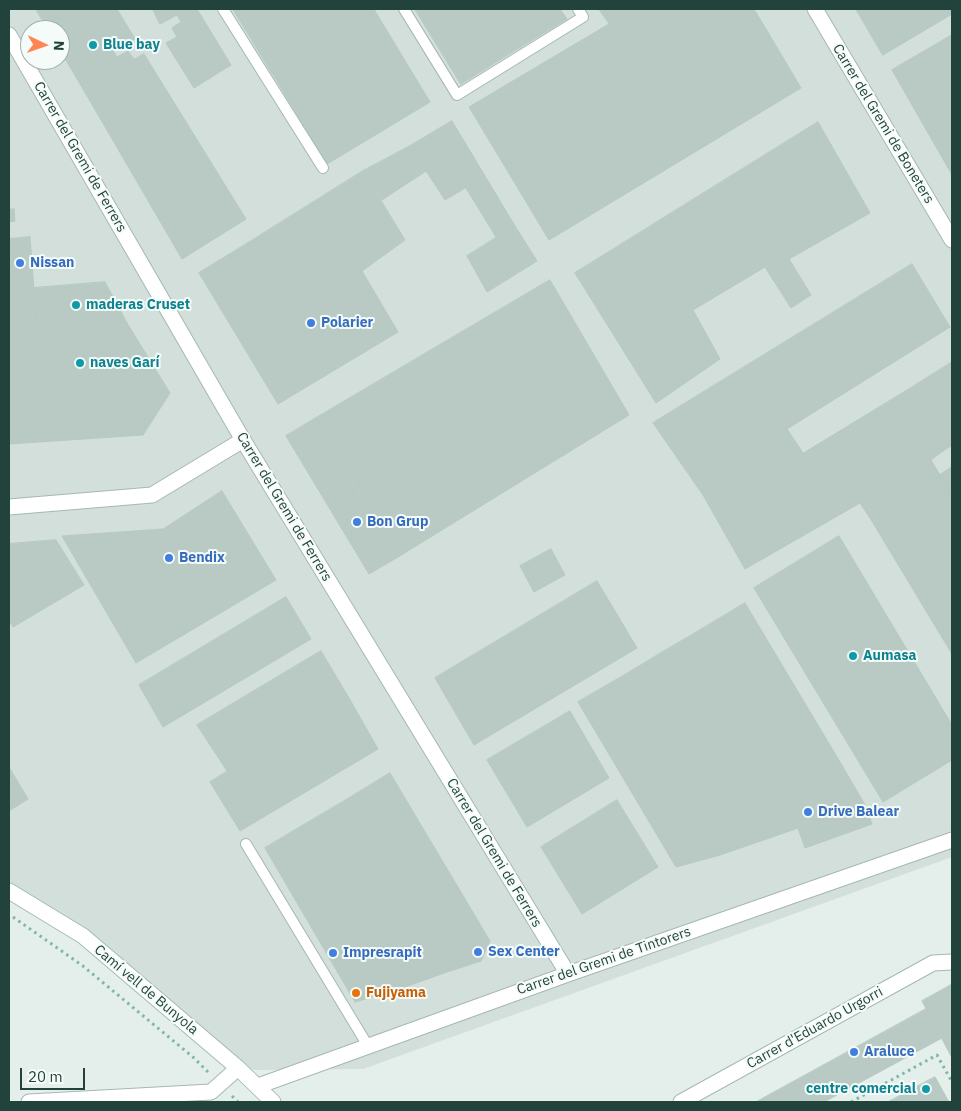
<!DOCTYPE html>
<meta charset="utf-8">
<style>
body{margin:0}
#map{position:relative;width:961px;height:1111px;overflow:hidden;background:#e4efeb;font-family:"IBM Plex Sans",sans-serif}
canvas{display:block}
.frame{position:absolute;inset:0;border:10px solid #21433c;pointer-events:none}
.north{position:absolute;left:20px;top:20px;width:50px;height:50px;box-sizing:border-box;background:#f5fbf8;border:1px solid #a0b1ad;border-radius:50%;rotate:93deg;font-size:14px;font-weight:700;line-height:20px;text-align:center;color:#21433c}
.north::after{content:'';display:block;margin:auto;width:18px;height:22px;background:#ff8552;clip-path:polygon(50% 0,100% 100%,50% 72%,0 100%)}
.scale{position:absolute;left:20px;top:1068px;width:65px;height:22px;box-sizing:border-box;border:2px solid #21433c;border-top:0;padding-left:6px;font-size:15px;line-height:18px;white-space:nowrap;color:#21433c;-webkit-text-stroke:4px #f5fbf8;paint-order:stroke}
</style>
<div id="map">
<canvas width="961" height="1111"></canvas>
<div class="frame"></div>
<div class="north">N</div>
<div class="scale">20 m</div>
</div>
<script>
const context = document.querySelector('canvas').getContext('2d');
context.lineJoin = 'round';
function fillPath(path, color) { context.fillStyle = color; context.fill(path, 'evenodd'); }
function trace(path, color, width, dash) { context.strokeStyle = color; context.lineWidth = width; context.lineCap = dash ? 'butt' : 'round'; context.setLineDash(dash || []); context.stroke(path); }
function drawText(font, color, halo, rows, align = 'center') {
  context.font = font + ' "IBM Plex Sans",sans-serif'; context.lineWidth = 4; context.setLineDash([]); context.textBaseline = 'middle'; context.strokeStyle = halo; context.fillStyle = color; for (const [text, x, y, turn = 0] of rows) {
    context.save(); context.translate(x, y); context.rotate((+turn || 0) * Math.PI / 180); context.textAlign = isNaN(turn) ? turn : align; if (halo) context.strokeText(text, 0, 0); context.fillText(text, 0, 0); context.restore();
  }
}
fillPath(new Path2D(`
 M9 9H952V857L363 1069 257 1070 238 1068 83 936 9 891ZM30 30H60V60H30Z`), '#d2dfda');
const building = new Path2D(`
 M36 9H117L135 39 113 51 117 57 128 51 134 59 83 89 60 50V30H48Z
 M153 9H197L231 65 194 88 166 43 177 37 172 28 181 22 177 15 160 24Z
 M233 9H303L323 43 272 73Z
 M303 9H374L375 11 323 43Z
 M415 9H488L514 51 461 84Z
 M488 9H560L567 19 514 51Z
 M599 9H754L766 29 513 180 469 107 609 24Z
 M856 9H952V14L883 55Z
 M375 11 430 102 377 134 323 43Z
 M766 29 801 88 549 240 513 180Z
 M952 35V172L951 173 892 70Z
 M323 43 377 134 327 164 272 73Z
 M144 54 246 219 182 259 83 89Z
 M452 121 485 176 445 200 410 146Z
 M818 122 870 213 789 259 811 295 791 308 765 267 693 310 720 359 656 403 575 273Z
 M410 146 426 171 382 200 363 171Z
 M363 171 405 240 362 271 291 314 248 243Z
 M485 176 515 226 496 237 466 188Z
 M14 209 15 221 9 222V210Z
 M515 226 537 261 487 292 467 256Z
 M30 237 37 330 9 332V239Z
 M248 243 291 314 362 271 398 332 278 404 199 273Z
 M912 264 950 327 787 429 795 441 703 495 653 423Z
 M550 280 591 350 356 488 316 418Z
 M105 282 127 323 37 330 34 288Z
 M127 323 170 393 143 435 9 444V332Z
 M591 350 629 415 398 557 356 488Z
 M952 362V445L943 451 906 391Z
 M906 391 943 451 931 460 940 475 870 518 860 503 745 569 703 495 795 441 803 453Z
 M316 418 398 557 369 574 286 436Z
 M952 467V495L940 475Z
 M940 475 952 495V654L870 518Z
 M222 491 276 580 136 663 62 536 163 529Z
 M839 536 952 725V760L883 802 754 588Z
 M56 540 84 585 13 627 9 620V544Z
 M551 549 565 575 534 592 520 566Z
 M597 581 637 648 474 745 435 678Z
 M286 597 311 639 163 727 139 685Z
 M745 603 843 767 800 796 702 629Z
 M702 629 800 796 759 820 661 653Z
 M321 651 349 698 227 771 197 725Z
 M661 653 759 820 721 843 623 676Z
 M623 676 721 843 716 846 720 855 676 867 578 702Z
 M349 698 378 749 240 831 210 782Z
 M570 711 609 778 527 827 487 760Z
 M9 767 28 799 9 811Z
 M843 767 865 805 720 855 716 846 800 796Z
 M390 773 490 941 481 961 447 972 346 800Z
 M346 800 447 972 402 988 302 826Z
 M617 800 658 867 582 914 541 847Z
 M865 805 872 824 805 848 798 828Z
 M302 826 402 988 355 1002 265 848Z
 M951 985 952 988V1058L922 1001Z
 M926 1009 942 1038 931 1044 824 1102H756Z
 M935 1077 949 1102H888Z`);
fillPath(building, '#b9cac4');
trace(building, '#b5cac2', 1);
const lane = new Path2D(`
 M223 9 323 168
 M404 9 457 95 583 17 578 9
 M246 844 368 1046`);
const street = new Path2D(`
 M815 9 952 240
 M9 35 243 440 568 974
 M9 507 152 495 243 440
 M258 1086 568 974 952 840
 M29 1102 211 1092 238 1068
 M681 1102 933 963 952 962`);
const secondary = new Path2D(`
 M9 891 83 936 238 1068 273 1102`);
trace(lane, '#a6b8b3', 12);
trace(street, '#a6b8b3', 17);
trace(secondary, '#a1bcb4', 17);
trace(new Path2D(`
 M13 917 83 966 194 1058 208 1072
 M232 1096 238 1102
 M851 1102 937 1055 952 1082`), '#81b6a8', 3, [2.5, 4]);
trace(lane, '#fff', 10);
trace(street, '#fff', 15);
trace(secondary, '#fff', 15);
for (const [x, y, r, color] of [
 [93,45,5,"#0f9aa8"],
 [20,263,5,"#3f7fe0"],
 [76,305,5,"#0f9aa8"],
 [311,323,5,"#3f7fe0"],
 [80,363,5,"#0f9aa8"],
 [357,522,5,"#3f7fe0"],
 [169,558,5,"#3f7fe0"],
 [853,656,5,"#0f9aa8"],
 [808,812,5,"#3f7fe0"],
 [478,952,5,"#3f7fe0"],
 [333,953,5,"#3f7fe0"],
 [356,993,5,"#e8710a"],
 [854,1052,5,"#3f7fe0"],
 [926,1089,5,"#0f9aa8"]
]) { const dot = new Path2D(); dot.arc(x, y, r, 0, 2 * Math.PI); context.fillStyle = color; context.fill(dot); trace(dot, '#f5fbf8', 2); }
drawText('bold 14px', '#0d838f', '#f5fbf8', [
 ["Blue bay",103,45],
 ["maderas Cruset",86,305],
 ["naves Garí",90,363],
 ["Aumasa",863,656],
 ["centre comercial",916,1089,"right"]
], 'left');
drawText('14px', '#21433c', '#f5fbf8', [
 ["Carrer del Gremi de Boneters",883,124,59],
 ["Carrer del Gremi de Ferrers",80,157,60],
 ["Carrer del Gremi de Ferrers",284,507,59],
 ["Carrer del Gremi de Ferrers",494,853,59],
 ["Carrer del Gremi de Tintorers",604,961,-19],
 ["Camí vell de Bunyola",146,990,40],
 ["Carrer d'Eduardo Urgorri",815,1028,-29]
]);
drawText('bold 14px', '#366cbe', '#f5fbf8', [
 ["Nissan",30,263],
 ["Polarier",321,323],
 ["Bon Grup",367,522],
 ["Bendix",179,558],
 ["Drive Balear",818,812],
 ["Sex Center",488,952],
 ["Impresrapit",343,953],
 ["Araluce",864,1052]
], 'left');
drawText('bold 14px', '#c56008', '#f5fbf8', [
 ["Fujiyama",366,993]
], 'left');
</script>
